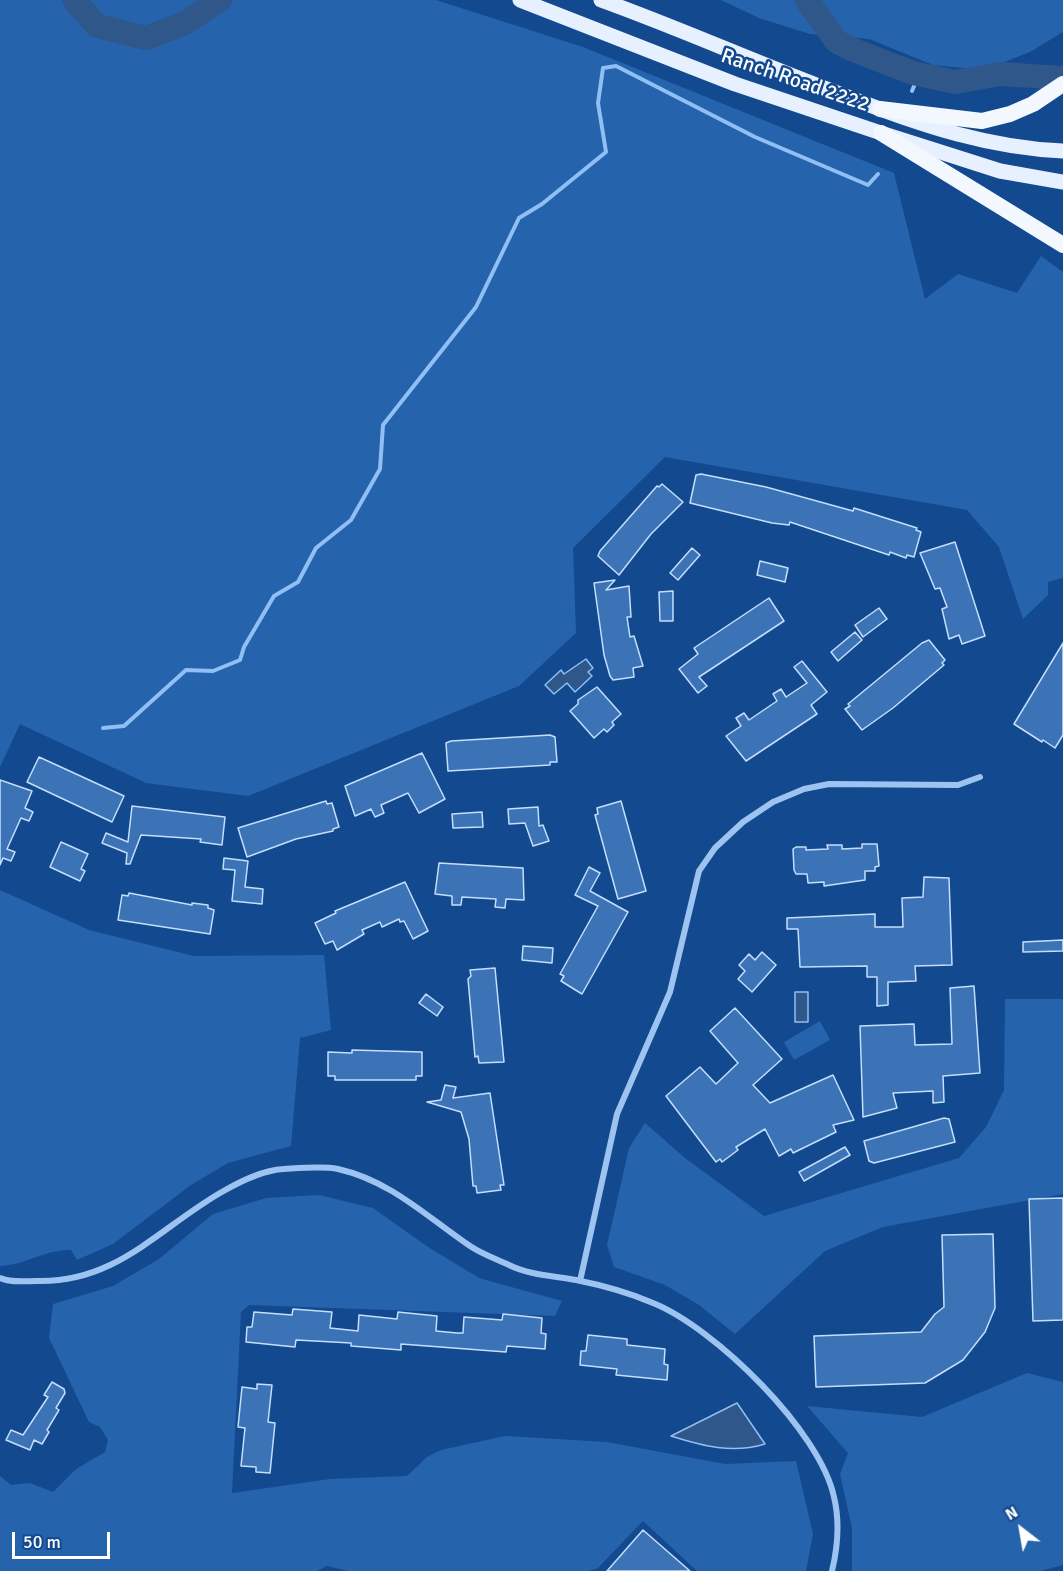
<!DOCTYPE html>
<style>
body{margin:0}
#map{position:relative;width:1063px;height:1571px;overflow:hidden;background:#13498e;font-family:Signika,sans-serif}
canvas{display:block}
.north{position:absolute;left:991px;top:1499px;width:60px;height:60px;-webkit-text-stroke:4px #13498e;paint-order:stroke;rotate:329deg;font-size:16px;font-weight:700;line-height:24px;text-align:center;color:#fff}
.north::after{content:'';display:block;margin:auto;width:21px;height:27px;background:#fff;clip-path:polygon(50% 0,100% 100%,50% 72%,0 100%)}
.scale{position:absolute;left:12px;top:1532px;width:98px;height:27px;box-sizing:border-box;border:3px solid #fff;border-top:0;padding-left:8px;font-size:18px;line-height:21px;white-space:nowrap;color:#fff;-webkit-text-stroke:4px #13498e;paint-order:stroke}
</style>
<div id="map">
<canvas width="1063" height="1571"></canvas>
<div class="north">N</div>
<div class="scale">50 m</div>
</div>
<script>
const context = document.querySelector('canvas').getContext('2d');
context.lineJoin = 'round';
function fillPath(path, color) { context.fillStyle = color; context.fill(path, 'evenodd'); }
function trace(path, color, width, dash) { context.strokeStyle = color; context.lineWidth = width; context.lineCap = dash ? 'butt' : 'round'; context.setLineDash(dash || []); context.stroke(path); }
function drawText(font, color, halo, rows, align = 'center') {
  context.font = font + ' Signika,sans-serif'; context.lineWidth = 5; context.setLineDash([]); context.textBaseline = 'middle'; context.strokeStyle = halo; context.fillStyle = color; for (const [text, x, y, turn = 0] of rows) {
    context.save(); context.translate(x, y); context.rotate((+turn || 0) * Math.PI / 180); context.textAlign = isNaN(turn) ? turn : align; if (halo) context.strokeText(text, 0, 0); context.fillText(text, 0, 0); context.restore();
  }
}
fillPath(new Path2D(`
 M0 0H436L583 47 894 173 925 299 958 274 1017 293 1041 256 1063 272V578L1048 582V595L1023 619 999 547 967 510 665 457 573 548 576 633 519 686 248 796 146 783 20 724 0 767Z
 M721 0H1063V32L1030 52 984 70 933 65 869 39 810 34 759 18Z
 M0 890 89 930 194 956 324 955 331 1030 300 1038 291 1146 228 1163 191 1185 113 1244 77 1260 71 1250C46 1249 25 1265 0 1266Z
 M1005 999H1063V1194L883 1227 825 1251 735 1334 699 1305 665 1285 614 1267 607 1245 629 1148 645 1123 685 1158 764 1216 959 1158 986 1127 1004 1090Z
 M820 1021 830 1040 794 1060 784 1042Z
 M319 1195 373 1208 428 1247 479 1278 562 1301 555 1316 249 1305 241 1312 232 1493 330 1479 407 1476 427 1457 441 1450 505 1436 607 1442 725 1464 796 1461 813 1534 806 1571H697L643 1521 598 1568 589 1571H348L327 1566 317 1571H0V1476L11 1485 30 1483 53 1492 76 1469 105 1452 108 1440 100 1427 89 1422 49 1338 53 1304 113 1286 159 1259 213 1214 266 1198Z
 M1027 1373 1063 1382V1565L1040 1571H852V1528L840 1474 848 1453 807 1406 922 1417Z`), '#2563ad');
const water = new Path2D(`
 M586 659 593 668 588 672 592 676 575 692 567 683 554 694 545 685 561 670 564 674Z
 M795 992H808V1022H795Z
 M737 1403 765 1444C732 1454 703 1446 671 1436Z`);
fillPath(water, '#2f5789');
trace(water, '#8fbff4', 1.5);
trace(new Path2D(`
 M912 91 919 74
 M103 728 124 726 186 670 213 671 240 660 244 647 274 596 298 582 316 548 351 520 380 469 383 425 476 307 519 218 542 204 606 152 598 103 603 68 616 66 755 137 868 185 878 174`), '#8fbff4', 4);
trace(new Path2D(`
 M74 0 97 26 146 38 185 23 220 0
 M807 0 836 41 851 49 913 73 955 82 1001 74 1063 78`), '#2f5789', 24);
const building = new Path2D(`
 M701 474 766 487 853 511 854 508 917 528 916 530 921 532 914 557 907 555 906 558 890 552 889 555 790 522 789 525 772 523 690 503 696 475Z
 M662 484 683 502 651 534 619 575 598 556 600 551 657 486 659 487Z
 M955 542 985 636 962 644 959 635 949 639 942 609 947 607 940 588 935 589 920 553Z
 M692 548 700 555 678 580 670 573Z
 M760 561 788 568 785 582 757 575Z
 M615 580 606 590 629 586 631 617H627L630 637 634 636 643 666 633 668 634 677 613 680 610 676 604 655 594 583Z
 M673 591V621H660L659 592Z
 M769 598 784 621 699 677 707 686 698 693 679 669 698 654 694 648Z
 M879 608 887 619 863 637 855 625Z
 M855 632 862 640 838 661 831 652Z
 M929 640 945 660 942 663 944 665 893 708 862 730 845 709 850 706 848 704 922 643Z
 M1063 643V735L1055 748 1043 740 1042 742 1014 724Z
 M802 661 827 692 811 705 817 714 746 761 726 736 741 726 736 718 744 713 749 720 777 701 773 694 781 689 786 697 807 683 794 667Z
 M597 687 621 714 612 722 614 725 607 732 604 729 594 738 570 711 578 704V700Z
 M550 735 555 737 557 762H550V765L448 771 446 743 451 741Z
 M422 753 445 799 419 813 408 793 381 805 384 813 375 817 371 809 355 816 345 786Z
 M39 757 124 796 112 822 27 782Z
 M0 780 32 791 25 808 33 812 29 821 21 818 7 849 15 852 11 861 3 858 0 865Z
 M326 801 327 804 332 803 339 827 333 829V831L296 839 247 857 238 828Z
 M621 801 646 891 618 899 595 815 598 814 597 808Z
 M132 806 225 817 222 845 200 842 201 839 141 835 130 864H126L127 853 102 843 106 833 128 842Z
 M538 807 539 826 543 825 549 841 533 846 525 823 509 824 508 809Z
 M482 812 483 827 453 828 452 814Z
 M61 842 88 854 81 869 85 871 80 881 50 867Z
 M862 844H877L879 866 875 867V871H865V880L824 886V882L808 883 807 874H796L794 870 793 849 796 847H806V850L828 849 827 845H842V849L862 848Z
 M224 858 248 861 245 887 263 889 262 904 232 901 235 870 223 869Z
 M439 863 523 868 524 900 506 899 505 908 495 907 496 899 462 897 461 905H452V896L435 894Z
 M589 867 600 873 590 891 628 912 582 994 561 981 564 976 560 974 598 906 575 895Z
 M924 877 949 878 952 965 915 966 916 981 888 982V1005L877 1006V977H867V966L800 967 798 929H787V918L875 914V927H903L902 898 923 897Z
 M405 882 428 931 413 939 404 921 400 922 399 919 382 927 380 922 362 930 364 934 337 950 333 941 325 944 315 923 336 913 335 911Z
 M129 893 192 905V903L208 905V908L214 910 210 934 118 920 122 895 128 896Z
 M1063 940V951L1023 952V942Z
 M523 946 553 948 552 963 522 960Z
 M762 952 776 965 752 992 738 979 745 971 739 965 749 954 755 960Z
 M495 968 504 1062 479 1063 478 1056 475 1057 468 979 471 976 470 970Z
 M974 986 980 1073 943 1076 944 1102 933 1103V1091L893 1093 897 1108 863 1117 860 1026 914 1024 915 1045 952 1044 950 988Z
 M426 994 443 1007 437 1016 419 1003Z
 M735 1008 782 1059 753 1085 770 1103 833 1075 854 1120 833 1125 836 1132 793 1153 791 1149 779 1156 765 1129 736 1147 738 1150 722 1162 720 1159 716 1162 666 1096 700 1067 716 1084 738 1063 710 1031Z
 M352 1050 422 1052V1076H416V1080H335V1076H328V1052L352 1053Z
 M445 1085 456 1087 453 1098 490 1093 504 1185H500L501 1190 477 1193 476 1186H473L469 1139 461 1112 427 1102 441 1100Z
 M944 1118 949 1119 955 1142 874 1163 869 1161 864 1141Z
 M845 1147 850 1155 804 1181 799 1172Z
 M1063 1198V1320L1033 1321 1029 1199Z
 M993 1234 995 1308 985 1332 963 1360 925 1383 816 1387 814 1336 921 1332 935 1314 944 1307 942 1235Z
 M293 1309 332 1312 330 1328 358 1331 359 1315 397 1319 398 1312 437 1316 436 1331 457 1333H463L464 1317 502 1320 503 1314 542 1318 541 1333 546 1334 545 1349 507 1346 506 1352 401 1344V1350L351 1346V1343L296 1340 295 1347 246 1342 247 1327H252L254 1312 292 1315Z
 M588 1335 627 1339V1345L665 1349 664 1364 668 1365 667 1380 616 1375 617 1369 580 1365 581 1351H586Z
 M52 1382 64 1389 65 1393 56 1408 59 1410 47 1430 49 1432 42 1444 34 1440 30 1450 6 1440 11 1430 23 1435 48 1397 44 1395Z
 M257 1384 272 1385 268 1422 275 1423 270 1473 256 1472V1467L241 1466 245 1428 238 1427 242 1387 257 1389Z
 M643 1530 690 1571H607Z`);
fillPath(building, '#3c73b7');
trace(building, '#c4defc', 1.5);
trace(new Path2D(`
 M0 1278C11 1283 25 1281 37 1281 115 1283 157 1230 220 1193 239 1182 262 1170 284 1169 301 1168 322 1166 338 1169 391 1181 427 1217 470 1246 482 1254 496 1259 509 1265 529 1275 554 1276 576 1280 601 1285 630 1293 653 1303 715 1328 820 1431 834 1497 840 1522 838 1546 832 1571
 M580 1281 617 1114 670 992 699 871 715 848 743 822 773 802 804 789 829 784 958 785 980 777`), '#9dc3f1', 6);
trace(new Path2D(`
 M520 0 735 84 881 133 1000 171 1063 182
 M601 0C687 31 770 69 856 100 924 126 990 148 1063 151`), '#e7f0ff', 15);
trace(new Path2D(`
 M880 109 982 121 1010 114 1033 104 1063 84
 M881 133 1063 245`), '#f3f8ff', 16);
drawText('21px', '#fff', '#13498e', [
 ["Ranch Road 2222",795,81,19]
]);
</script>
